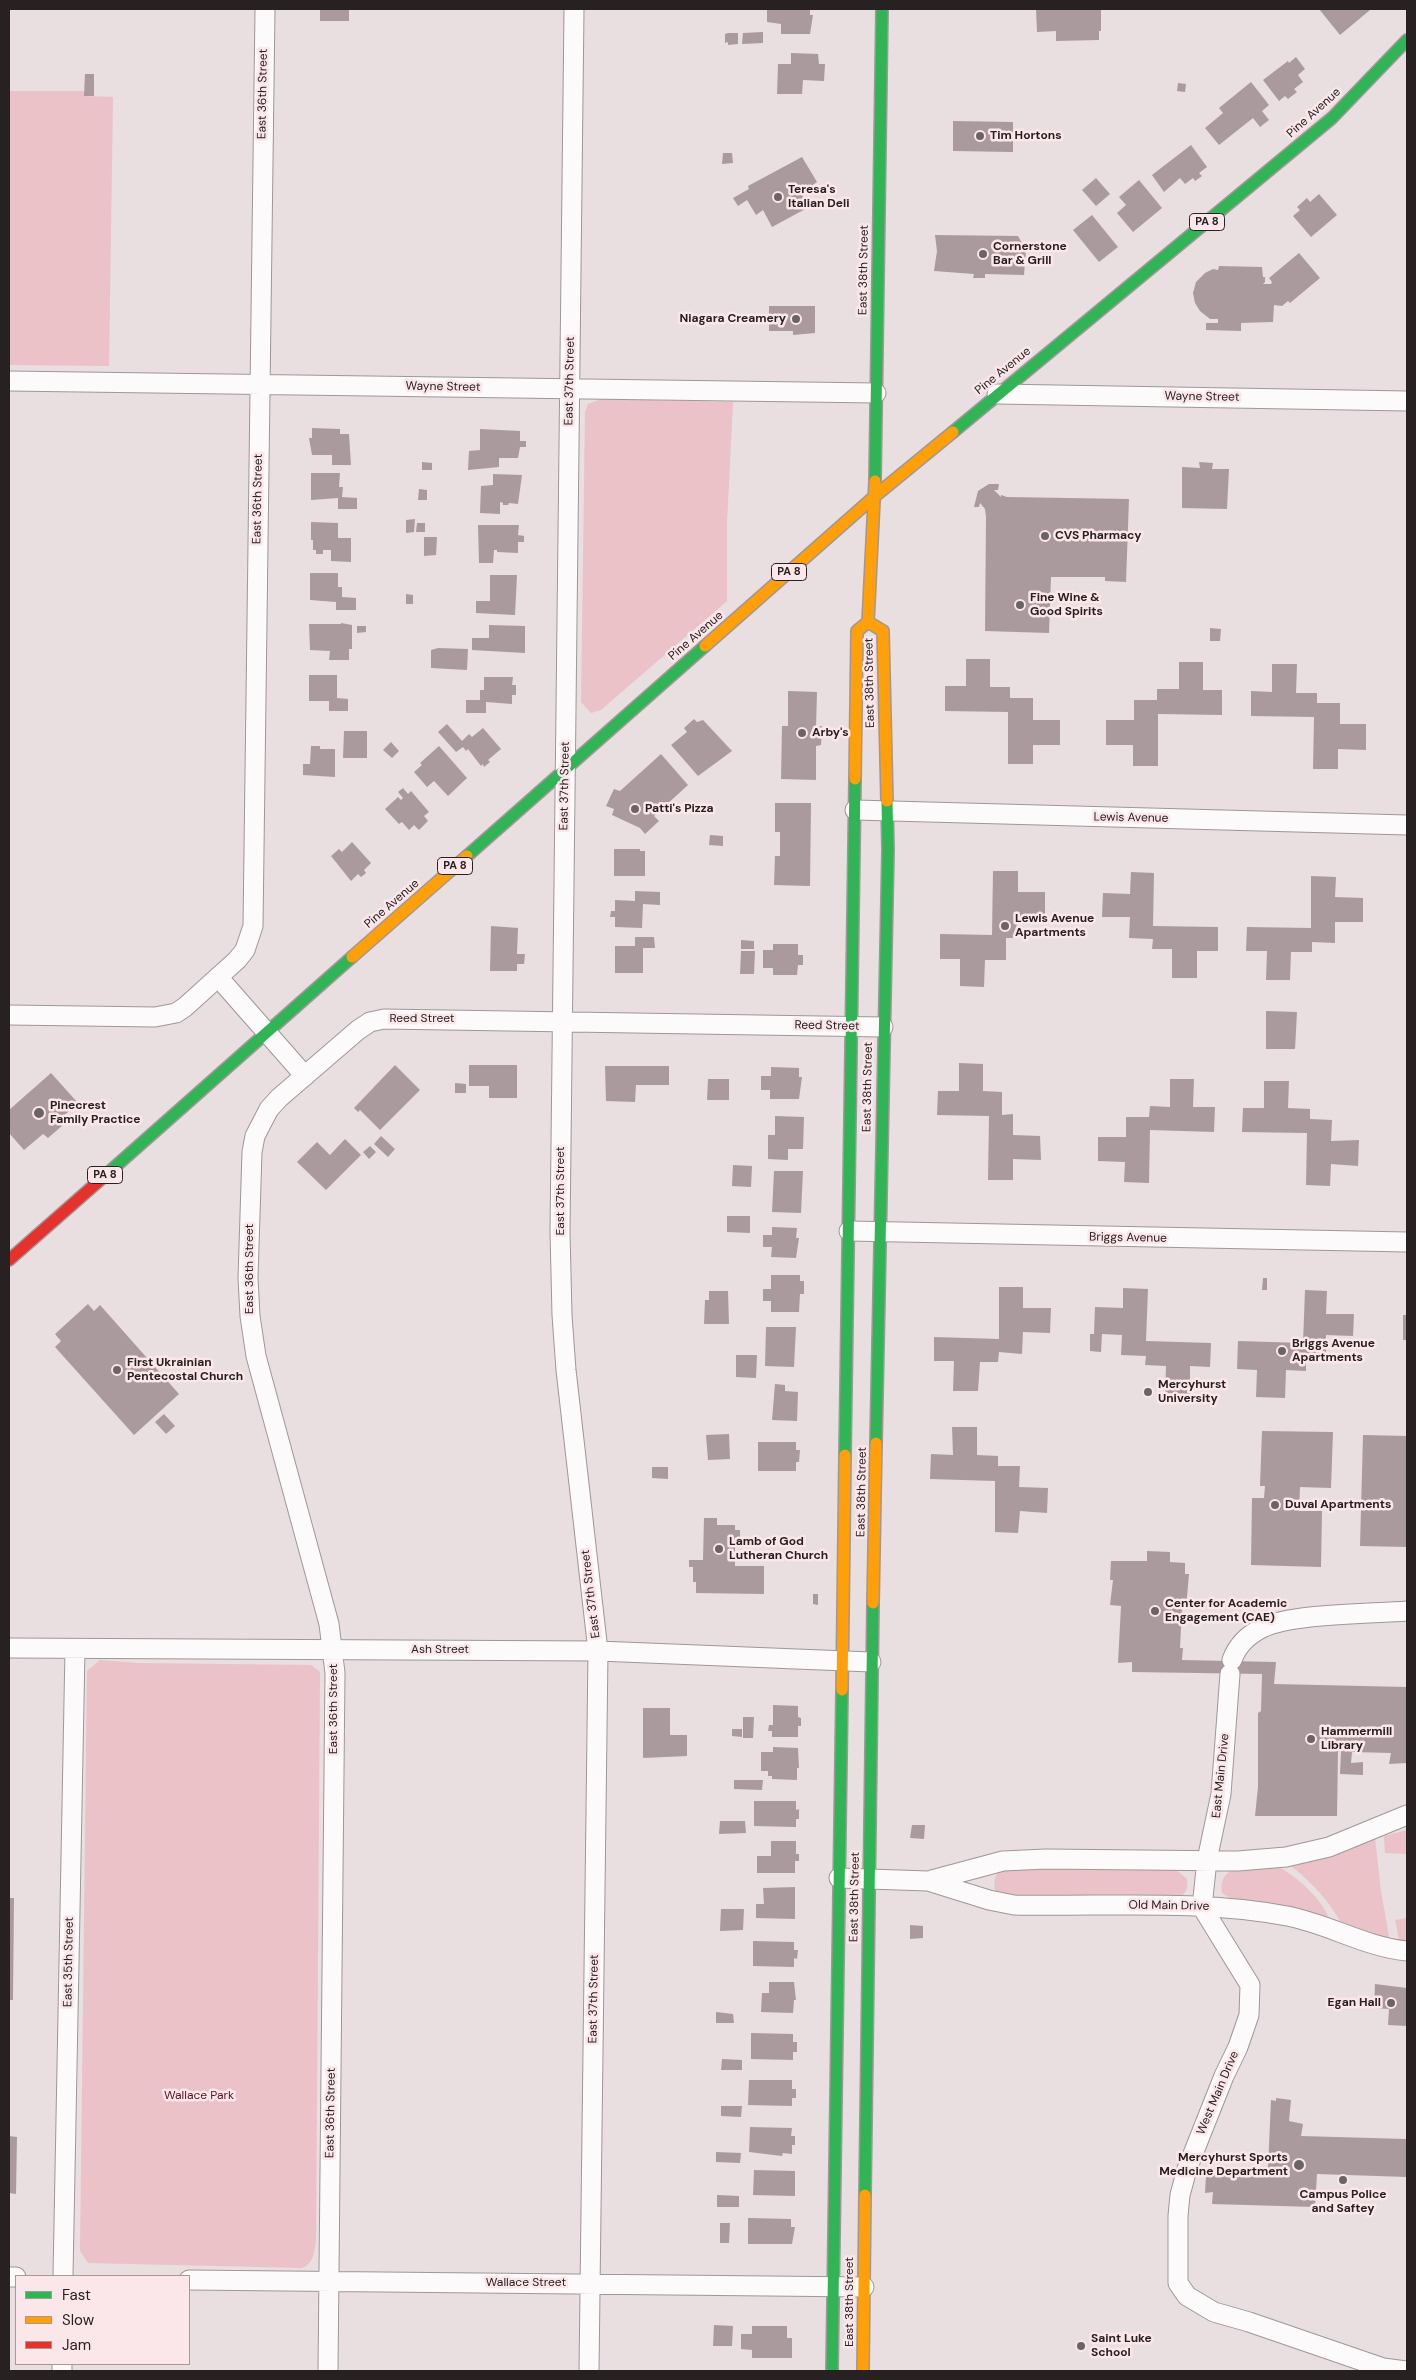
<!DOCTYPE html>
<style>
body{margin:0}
#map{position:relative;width:1416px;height:2380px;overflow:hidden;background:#e9dee0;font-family:"DM Sans",sans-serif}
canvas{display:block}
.frame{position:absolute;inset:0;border:10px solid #282122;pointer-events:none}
.legend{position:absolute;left:15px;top:2275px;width:175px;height:90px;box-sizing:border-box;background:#fbe7ea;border:1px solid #a7989a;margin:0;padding:6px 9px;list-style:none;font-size:15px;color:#282122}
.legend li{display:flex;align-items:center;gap:10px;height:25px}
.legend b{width:25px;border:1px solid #a7989a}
</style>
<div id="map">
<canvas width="1416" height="2380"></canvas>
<div class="frame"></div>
<ul class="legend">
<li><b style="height:6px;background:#30b455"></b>Fast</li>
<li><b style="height:6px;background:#ff9f0a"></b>Slow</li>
<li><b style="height:6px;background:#e5322d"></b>Jam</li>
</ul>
</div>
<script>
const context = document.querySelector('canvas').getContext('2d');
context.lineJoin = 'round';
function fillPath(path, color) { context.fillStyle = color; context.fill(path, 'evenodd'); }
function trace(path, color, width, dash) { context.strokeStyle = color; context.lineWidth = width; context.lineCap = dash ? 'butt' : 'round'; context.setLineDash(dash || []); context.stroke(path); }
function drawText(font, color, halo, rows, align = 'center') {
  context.font = font + ' "DM Sans",sans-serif'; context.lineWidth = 5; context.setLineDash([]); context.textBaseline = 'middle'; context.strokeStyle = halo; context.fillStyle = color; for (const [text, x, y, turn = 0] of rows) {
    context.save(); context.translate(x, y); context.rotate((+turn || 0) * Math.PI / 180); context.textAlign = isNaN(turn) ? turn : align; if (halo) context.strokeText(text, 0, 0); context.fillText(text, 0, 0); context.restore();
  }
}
fillPath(new Path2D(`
 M9 91H85V96L113 97 109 366 9 365Z
 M601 399 733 402 727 522V601L601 710 591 713 581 702 585 412 588 404Z
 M100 1660 138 1663 311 1665 320 1672 316 2241C314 2253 314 2263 302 2268L88 2263 80 2251 87 1671Z
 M1407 1830V1854L1385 1853 1384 1836Z
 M1375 1838 1381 1891 1390 1942 1343 1926C1330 1902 1313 1883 1291 1866L1335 1856Z
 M1277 1866C1298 1877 1322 1899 1331 1922L1235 1901 1222 1893C1217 1861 1255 1868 1277 1866Z
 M1009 1868 1175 1869 1187 1879C1188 1889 1186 1893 1179 1898L1013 1899 996 1893C992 1881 995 1869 1009 1868Z
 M1407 1918V1943L1400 1944 1395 1920Z`), '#eac2c8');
fillPath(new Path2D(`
 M320 9H349V21H320Z
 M767 9H810V15H813L810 34H781V24L767 22Z
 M1036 9H1101V31H1099V40L1056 41V31L1037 32Z
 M1319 9H1369L1370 10 1340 35Z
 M763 32V43L742 44 743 33Z
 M728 33H738V44L728 45V42L725 43V34Z
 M791 53 818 54 819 64H825L824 81 803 80 802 94H777L778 64H791Z
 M1296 57 1305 69 1298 75 1303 82 1294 89 1297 92 1288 99 1285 96 1279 101 1263 80 1288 61 1289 63Z
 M85 74H94V96H84Z
 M1251 82 1269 105 1262 111 1269 120 1260 127 1253 118 1219 145 1205 128 1223 113 1219 108Z
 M1178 83 1186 84 1185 92 1177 91Z
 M953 121 1013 122V152L953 151Z
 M1191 145 1207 167 1199 173 1202 176 1195 181 1193 178 1185 184 1180 178 1164 192 1152 175Z
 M723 153H732L733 163 722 164Z
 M802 157 817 182 801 193 809 207 772 227 763 210 756 215 747 200 738 206 733 198 749 189 748 186Z
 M1096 178 1110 194 1096 206 1082 190Z
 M1139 180 1162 208 1133 232 1117 213 1126 205 1119 197Z
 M1319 194 1337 215 1311 237 1293 216 1300 210 1297 207 1307 198 1310 202Z
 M1092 215 1118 247 1099 262 1073 230Z
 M935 235 1018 236 1026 250 1024 275 985 274V278H973L974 274 934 271 937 251Z
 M1299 253 1320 278 1290 303 1288 301 1282 306 1274 305 1273 322 1241 323V331L1206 330V323H1218V319H1210L1200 311 1195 303 1193 293 1196 282 1205 273 1213 269 1218 270 1219 266 1262 267 1263 277H1265V282L1263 284H1271L1272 282 1269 278Z
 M769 306H815V333L793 335V331H769Z
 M312 428 340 429V434H349L351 465H332V455H312L309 438H312Z
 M480 429 520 431V441H526V447H520L518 458H499V467L468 470 469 451 480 450Z
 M422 462 432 463V470H422Z
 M1199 462 1213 463 1212 469H1229L1227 509 1182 508V467L1200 468Z
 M311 473H340L339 487H343L342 497 357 498V509H338V498L311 500Z
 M493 474 522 475 518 504 509 503 508 505H503V503L500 502V514L480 513 481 486 493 485Z
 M989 484H999L998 490H994L1001 497V495L1007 497 1129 499 1126 582 1105 581V577H1051L1049 633 985 631 986 517 985 509 980 503 979 507H974L978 491Z
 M419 489 427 490V500H418Z
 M415 519 414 532 406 533V520Z
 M311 522 338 523V538H351V562L331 561V550H323V554H316V550H313V540H311Z
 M417 523H425V532H416Z
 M478 525H519L518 535 524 536V542H518V553L497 552V550H494L493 563H479Z
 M424 537H437L436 555 424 556Z
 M310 573H338V587H342V597L356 598V610H336V602L310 600Z
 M490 575H517L515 615 476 613V601H490Z
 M406 594 413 595V604H406Z
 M341 623 352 625V649H349V660H329L330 651 310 650 309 624H341Z
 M489 625 525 626V653L472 650V638H489Z
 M357 626H366V632L357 633Z
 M1210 628 1221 629 1220 641H1210Z
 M438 648 468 649 467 670 431 668V650Z
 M966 659H990V687H1010V698H1033V720H1060V745H1033V764H1008V712L945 711V686H966Z
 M1179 662H1203V690H1222V715L1158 714V766H1133V745H1106V720H1134V700H1157V689H1179Z
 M1272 664H1297L1296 693H1317V703H1340V724H1366V750L1338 749V769H1313L1314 717 1251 716V691L1272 692Z
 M309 675H337V698L348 699V711H329V701H309Z
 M484 677H513L512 685H516V695H512V704L486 702V713H466V700H480V690H484Z
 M788 691 817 692 816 727 822 726 821 745 816 746V780L781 779 782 726H788Z
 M694 719 697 722 703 720 732 751 698 776 671 745 687 732 684 728Z
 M447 724 462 741 469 734 472 737 483 728 501 749 488 760 490 762 484 767 483 764 481 766 468 749 466 751 463 747 456 752 438 732Z
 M344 731H367V758H343Z
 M391 742 399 751 392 758 383 750Z
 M311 746H320V749H335V777L303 775V764H310Z
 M439 746 467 778 448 796 434 781 427 787 414 772 422 765 420 763Z
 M661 754 688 785 654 816 659 821 645 834 640 828 612 815 614 809 606 806 614 789 620 791Z
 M403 788 408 794 411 791 429 812 424 816 428 821 419 830 414 825 409 830 402 822 399 824 385 809 398 797 401 800 403 798 398 792Z
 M775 803H811L810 886 774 885 775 856H780V832H775Z
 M710 835 723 836V846L709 845Z
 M352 842 371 863 364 870 366 873 361 877 358 874 351 881 331 856 339 849 342 852Z
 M614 849H640V851H645V876H614Z
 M993 871H1018V892H1045V917H1017L1016 938H1006V960H985L984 987 960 986V959H940V934L992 935Z
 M1131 872 1154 873 1153 926 1218 927V951H1197V978H1172V949H1152L1153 939 1129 938 1130 917H1102L1103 893 1130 894Z
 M1311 876 1336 877 1335 897 1363 898V922H1335V943L1312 942V952H1291L1290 980H1266L1267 951H1246L1247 927 1311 928Z
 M635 891 660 892V905L643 904 642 928 615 927V917H610L611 911H615V900L635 901Z
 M491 926 518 928 517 954H525L524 964H517V971H490Z
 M635 937H654L655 948H643V973H615V946H635Z
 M741 940 754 941V949H741Z
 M773 944H798V955H803V965H798L797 975H773V968H763V950H773Z
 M741 951H755L754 974H740Z
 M1266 1011 1297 1012 1295 1049H1266Z
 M959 1063 983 1064V1091L1002 1092V1115L1013 1114V1135L1040 1136 1041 1160 1013 1159V1180H988L989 1116 937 1115 938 1091H959Z
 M395 1065 420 1090 380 1130 360 1110 358 1112 354 1108Z
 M469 1065H517V1098H489V1086H469Z
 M605 1066H669V1085H636L635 1102 606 1101Z
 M771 1067 799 1068V1077H802L799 1099H770V1090H761V1076H771Z
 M51 1073 78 1103 59 1120 63 1125 48 1138 43 1134 24 1150 9 1133V1110Z
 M708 1079H729V1100H707Z
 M1170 1079H1194L1193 1107H1215L1214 1132 1150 1130 1149 1183 1124 1182 1125 1162 1098 1161V1137H1126V1117H1149L1150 1106 1170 1107Z
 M1264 1081H1289L1288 1108 1310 1109V1119L1332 1120 1331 1141 1359 1140 1358 1166 1331 1164 1330 1186 1306 1185 1307 1133 1242 1132 1243 1108H1264Z
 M455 1083 466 1084V1093H455Z
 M775 1116 804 1117 803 1149H788V1160L768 1159V1135H775Z
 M381 1136 395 1149 388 1157 374 1144Z
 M345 1139 361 1155 326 1190 297 1162 317 1142 330 1155Z
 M370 1146 376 1152 369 1159 363 1152Z
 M733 1165 752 1166 751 1187 732 1186Z
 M774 1171H803L801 1213 772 1212Z
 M727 1216H750V1233L727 1232Z
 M772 1227 797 1228 796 1238H799L796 1258 771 1257 772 1247H763V1235H772Z
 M771 1275H800V1281H804V1294H800L799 1312H771V1301H763V1289H771Z
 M1263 1278H1267V1290H1262Z
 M999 1287H1023V1308H1051L1050 1333 1023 1332 1022 1354 999 1352 998 1362H980L978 1391H953L954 1361H934V1337L999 1339Z
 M1123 1288 1148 1289 1146 1341 1211 1343 1210 1367 1190 1366V1394L1165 1393 1166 1366 1145 1365 1146 1356 1121 1355 1122 1335 1102 1334 1101 1352 1090 1351V1334H1094L1095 1307 1123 1308Z
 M1305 1290 1327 1291 1326 1314H1354L1353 1336 1326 1335V1359L1306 1358V1371L1286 1370 1285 1398 1256 1397 1257 1370 1237 1369 1238 1341 1303 1343Z
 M709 1291H728L729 1324H704L705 1300H709Z
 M88 1304 94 1311 100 1305 179 1394 134 1435 55 1347 61 1341 55 1334Z
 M1403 1315H1407V1340H1403Z
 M766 1327H796L794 1367 765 1366Z
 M736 1355H757L756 1378 736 1377Z
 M775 1384 785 1385V1391L798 1392 797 1421 772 1420Z
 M164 1414 175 1426 166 1434 155 1422Z
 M952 1427H977V1455L998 1456V1466H1020L1019 1487 1048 1488 1047 1513 1020 1511 1018 1533 995 1532V1481L930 1479 931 1454 953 1455Z
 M1262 1431 1333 1432 1331 1488 1300 1487 1299 1511H1322L1321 1567 1251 1565 1252 1498H1264L1265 1486H1260Z
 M729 1434 730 1459 708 1460 706 1435Z
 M1363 1435 1407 1436V1547L1360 1546Z
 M758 1442H796V1450H800L799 1462H796V1471H758Z
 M652 1467H668V1479L652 1478Z
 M704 1518H717V1525H735V1530H740V1538H735V1566H764V1594L696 1593V1582H693V1567H689V1560H703Z
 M1147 1551 1170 1552V1562L1185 1563V1574H1189L1186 1608 1182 1607 1180 1648H1183L1182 1660 1276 1662 1274 1684 1407 1687V1763L1389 1764 1391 1753 1352 1752 1351 1763 1363 1762V1775L1340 1774 1341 1752 1338 1751 1337 1816H1255L1258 1787V1713L1261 1711 1262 1674 1132 1672V1662L1118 1663 1121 1606 1110 1605 1113 1580H1110L1111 1561H1147Z
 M813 1594H818V1605L813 1604Z
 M773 1705 798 1706V1717L801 1718V1726H798V1737H772V1731H768L769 1725H773Z
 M643 1708H670V1735H687V1756L643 1758Z
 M743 1717H754L753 1738H743Z
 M732 1729H742V1737L732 1736Z
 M773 1747 798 1748 799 1768H797V1780L772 1779V1776H768V1771H761V1752H773Z
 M734 1780H763L762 1790 734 1789Z
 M754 1801H796V1810L799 1809V1819H796V1827L754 1826Z
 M720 1821H745L746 1833 719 1834Z
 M912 1825H925L924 1839 910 1838Z
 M771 1841H796V1854H799V1861H795V1873H757V1856H771Z
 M795 1887V1919L756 1918V1904H764L763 1888Z
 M9 1898H14L13 2000H9Z
 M721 1909H744L743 1930 720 1931Z
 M910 1925 923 1926V1938L910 1939Z
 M753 1941 794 1942V1950H798L797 1959 794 1958V1967L753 1966Z
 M769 1982H794L796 2000H794L793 2013 761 2012 762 1993H769Z
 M1375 1984 1407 1988V2026L1388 2025 1389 2009 1374 2008Z
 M716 2012 733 2014 734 2023H716Z
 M751 2033 793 2034V2042H797V2052H793V2060L751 2059Z
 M722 2059 742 2060V2070H721Z
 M749 2080H792V2089H796V2098H792V2106L748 2105Z
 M1276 2098 1291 2100 1289 2121 1303 2124 1301 2136 1406 2139 1407 2177 1317 2174 1315 2207 1212 2204 1213 2192 1205 2193 1206 2175H1214V2168L1268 2169 1271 2100 1276 2101Z
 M721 2106H742L741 2117 721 2116Z
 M750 2127 792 2128 791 2136H795V2145H792V2154L783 2153 782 2156 749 2152Z
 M9 2136 17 2137 16 2194 9 2193Z
 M716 2152 741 2153 740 2163 716 2162Z
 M754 2170 795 2171V2196L753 2195Z
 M717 2195 739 2196V2207H717Z
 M748 2218 791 2219V2227H795L792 2244H748Z
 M720 2223H730L729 2243H720Z
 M714 2325 733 2326 732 2346H713Z
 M752 2326H787V2338H792V2358H752V2350L741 2349V2334H752Z`), '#aa9a9d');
const street = new Path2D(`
 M574 9 560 1232 562 1315 566 1370 598 1651 589 2371
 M9 381 876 393
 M997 394 1407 401
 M855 810 1407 825
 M218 977 305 1076
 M9 1015 155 1017 176 1013 185 1007 237 960 245 950 253 926 265 9
 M849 1231 1407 1242
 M9 1648 598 1651 871 1662
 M1232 1660C1237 1646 1248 1635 1262 1628 1293 1613 1371 1614 1407 1611
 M1230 1674 1221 1794 1207 1860 1202 1907 1250 1985 1249 2015 1238 2047 1224 2076 1187 2169 1180 2195 1178 2216V2283L1187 2296 1214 2312 1249 2322 1383 2368 1406 2371
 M839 1878 928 1881 989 1900 1014 1905C1104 1907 1197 1899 1287 1916 1329 1924 1365 1947 1407 1951
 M932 1880 1003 1861 1046 1859 1238 1861 1286 1857 1329 1847 1407 1815
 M63 2276 75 1649
 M9 2277H16
 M189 2280 864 2287
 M62 2371V2364
 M328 2371 335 1673 329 1624 256 1356 250 1316 248 1278 252 1152 255 1136 269 1109 279 1098 358 1030 370 1022 384 1019 883 1027`);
const fast = new Path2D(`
 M953 432 1332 118 1407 40
 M875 481 882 9
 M467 856 705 646
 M108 1173 352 957
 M876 1443 888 850 887 801
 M845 1455 855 779
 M865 2195 873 1603
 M832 2371 842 1690`);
const slow = new Path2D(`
 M868 622 883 631 887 801
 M705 646 875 496 953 432
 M855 779 857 631 868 622 875 481
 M352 957 467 856
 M873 1603 876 1443
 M842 1690 845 1455
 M863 2371 865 2195`);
const jam = new Path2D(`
 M9 1260 108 1173`);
trace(street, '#9f9798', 21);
trace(fast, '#9f9798', 14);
trace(slow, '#9f9798', 14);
trace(jam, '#9f9798', 14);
trace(street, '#fcfafa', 19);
trace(fast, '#30b455', 11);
trace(slow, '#ff9f0a', 11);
trace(jam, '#e5322d', 11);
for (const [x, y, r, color] of [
 [980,136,5,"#6c6364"],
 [778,197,5,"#6c6364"],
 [983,254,5,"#6c6364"],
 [796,319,5,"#6c6364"],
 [1045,536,5,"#6c6364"],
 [1020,605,5,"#6c6364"],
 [802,733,5,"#6c6364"],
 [635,809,5,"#6c6364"],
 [1005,926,5,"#6c6364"],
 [39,1113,6,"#6c6364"],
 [1282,1351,5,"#6c6364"],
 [117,1370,5,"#6c6364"],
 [1148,1392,5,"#6c6364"],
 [1275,1505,5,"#6c6364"],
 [719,1549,5,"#6c6364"],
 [1155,1611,5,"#6c6364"],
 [1311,1739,5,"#6c6364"],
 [1391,2003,5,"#6c6364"],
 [1299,2165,6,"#6c6364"],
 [1343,2180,5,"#6c6364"],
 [1081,2346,5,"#6c6364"]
]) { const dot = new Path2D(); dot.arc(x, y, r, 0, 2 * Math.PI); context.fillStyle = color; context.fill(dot); trace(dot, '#fbe7ea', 2); }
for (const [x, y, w] of [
 [1207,222,35],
 [789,572,35],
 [455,866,35],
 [105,1175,35]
]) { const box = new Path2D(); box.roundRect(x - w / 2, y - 8.5, w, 17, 4); context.fillStyle = '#fbe7ea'; context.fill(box); trace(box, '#282122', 1); }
drawText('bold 11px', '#282122', null, [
 ["PA 8",1207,222],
 ["PA 8",789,572],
 ["PA 8",455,866],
 ["PA 8",105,1175]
]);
drawText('12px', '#282122', '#fbe7ea', [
 ["East 36th Street",263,94,-89],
 ["Pine Avenue",1314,113,-42],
 ["East 38th Street",864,270,-89],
 ["Pine Avenue",1003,371,-39],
 ["East 37th Street",570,381,-89],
 ["Wayne Street",443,387,1],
 ["Wayne Street",1202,397,1],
 ["East 36th Street",258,499,-89],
 ["Pine Avenue",696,636,-41],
 ["East 38th Street",870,683,-91],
 ["East 37th Street",565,786,-89],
 ["Lewis Avenue",1131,818,1],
 ["Pine Avenue",392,904,-41],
 ["Reed Street",422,1019],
 ["Reed Street",827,1026,1],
 ["East 38th Street",868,1087,-89],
 ["East 37th Street",561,1191,-90],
 ["Briggs Avenue",1128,1238,1],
 ["East 36th Street",250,1269,-90],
 ["East 38th Street",862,1492,-89],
 ["East 37th Street",591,1594,-97],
 ["Ash Street",440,1650],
 ["East 36th Street",334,1709,-90],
 ["East Main Drive",1221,1776,-84],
 ["East 38th Street",855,1897,-89],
 ["Old Main Drive",1169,1906,1],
 ["East 35th Street",69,1962,-89],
 ["East 37th Street",594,1999,-89],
 ["West Main Drive",1218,2093,-67],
 ["East 36th Street",331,2113,-89],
 ["Wallace Street",526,2283],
 ["East 38th Street",850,2302,-90]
]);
drawText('bold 12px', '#282122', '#fbe7ea', [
 ["Tim Hortons",990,136],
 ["Teresa's",788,190],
 ["Italian Deli",788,204],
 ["Cornerstone",993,247],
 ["Bar & Grill",993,261],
 ["Niagara Creamery",786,319,"right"],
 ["CVS Pharmacy",1055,536],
 ["Fine Wine &",1030,598],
 ["Good Spirits",1030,612],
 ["Arby's",812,733],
 ["Patti's Pizza",645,809],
 ["Lewis Avenue",1015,919],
 ["Apartments",1015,933],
 ["Pinecrest",50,1106],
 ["Family Practice",50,1120],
 ["Briggs Avenue",1292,1344],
 ["Apartments",1292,1358],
 ["First Ukrainian",127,1363],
 ["Pentecostal Church",127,1377],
 ["Mercyhurst",1158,1385],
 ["University",1158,1399],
 ["Duval Apartments",1285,1505],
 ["Lamb of God",729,1542],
 ["Lutheran Church",729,1556],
 ["Center for Academic",1165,1604],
 ["Engagement (CAE)",1165,1618],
 ["Hammermill",1321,1732],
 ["Library",1321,1746],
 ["Egan Hall",1381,2003,"right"],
 ["Mercyhurst Sports",1288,2158,"right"],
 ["Medicine Department",1288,2172,"right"],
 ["Campus Police",1343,2195,"center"],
 ["and Saftey",1343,2209,"center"],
 ["Saint Luke",1091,2339],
 ["School",1091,2353]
], 'left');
drawText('12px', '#5a0e25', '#fbe7ea', [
 ["Wallace Park",199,2096]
]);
</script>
